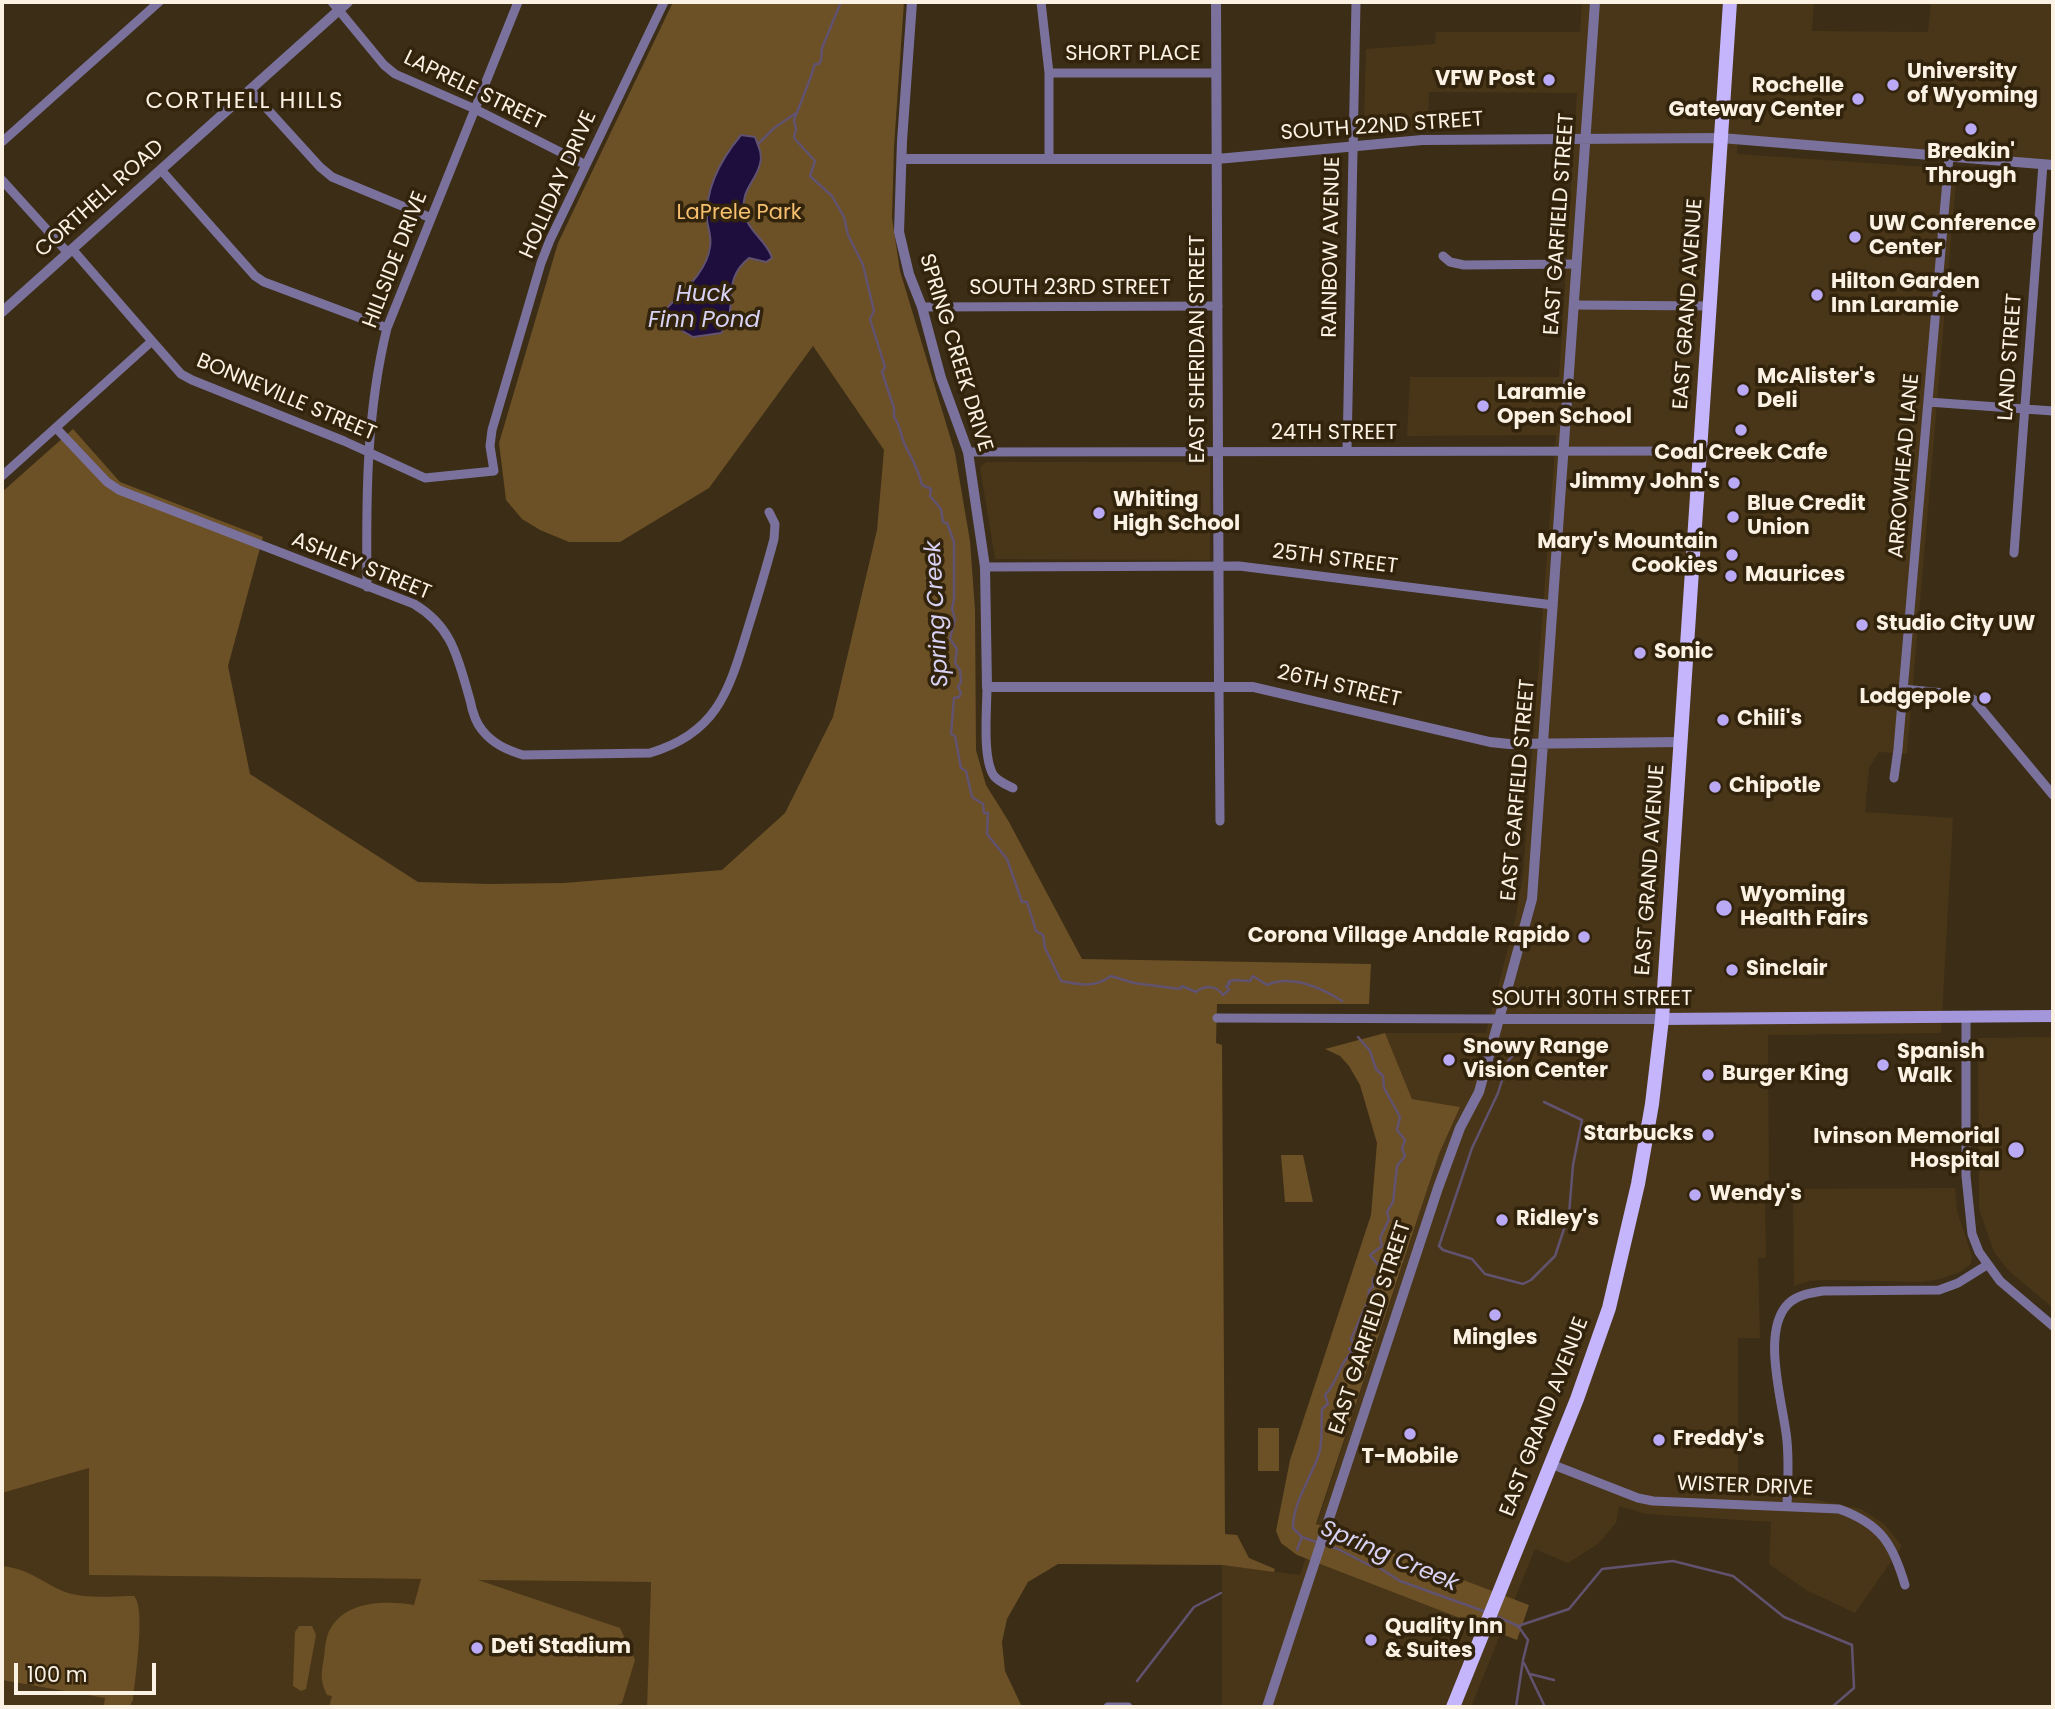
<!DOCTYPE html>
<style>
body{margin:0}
#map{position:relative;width:2055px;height:1709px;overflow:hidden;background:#3c2d16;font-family:Poppins,sans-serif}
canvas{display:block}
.frame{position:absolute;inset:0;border:4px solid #fcf2e4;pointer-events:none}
.scale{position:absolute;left:14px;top:1663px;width:142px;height:32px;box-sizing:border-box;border:4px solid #fcf2e4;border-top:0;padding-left:9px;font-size:21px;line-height:24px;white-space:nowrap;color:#fcf2e4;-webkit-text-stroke:5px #32230c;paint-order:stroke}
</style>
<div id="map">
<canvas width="2055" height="1709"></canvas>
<div class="frame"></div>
<div class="scale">100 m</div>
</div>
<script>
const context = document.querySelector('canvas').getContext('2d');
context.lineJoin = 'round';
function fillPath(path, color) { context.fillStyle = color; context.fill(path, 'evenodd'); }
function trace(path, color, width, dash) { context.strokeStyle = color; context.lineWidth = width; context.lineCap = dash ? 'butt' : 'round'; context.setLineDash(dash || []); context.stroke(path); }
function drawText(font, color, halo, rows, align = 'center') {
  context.font = font + ' Poppins,sans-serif'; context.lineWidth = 7; context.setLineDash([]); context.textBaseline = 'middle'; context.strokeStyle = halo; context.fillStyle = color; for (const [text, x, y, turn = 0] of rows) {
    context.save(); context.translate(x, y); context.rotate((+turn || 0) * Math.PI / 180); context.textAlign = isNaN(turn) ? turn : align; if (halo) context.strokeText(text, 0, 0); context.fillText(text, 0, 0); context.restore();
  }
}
fillPath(new Path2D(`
 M1582 2H1814L1812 31 1928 32 1931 2H2053V165L1737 140V154L1957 169 1907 754 1879 752 1869 768 1865 812 1953 818 1941 1033 1768 1035 1769 1190 1765 1191 1766 1258H1758L1760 1338H1738V1492L1803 1497 1861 1509 1884 1524 1902 1546 1855 1613 1806 1590 1769 1564 1771 1522 1646 1514 1619 1506 1616 1523 1598 1544 1568 1563 1535 1549 1471 1707H1222V1565L1300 1575 1439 1154 1460 1107 1412 1099 1385 1033H1486L1515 921 1523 874 1556 435 1407 436 1410 377H1559L1577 93 1429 92 1428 129 1367 134 1364 130V122L1366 49 1435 44 1436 32H1580Z
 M986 462H1210V560L995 559 980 467Z
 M2053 1037V1308L2009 1271 1994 1252 1979 1209 1978 1038Z
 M1955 1188 1957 1211 1972 1256 1971 1264 1960 1272 1941 1279 1921 1282 1827 1280 1809 1281 1794 1286 1793 1189Z
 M89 1468 90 1575 651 1582 647 1707H2V1493Z`), '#493618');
fillPath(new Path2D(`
 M673 2H904L894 147 892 218 900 271 955 453 970 541 975 610 976 750 986 785 1009 822 1082 959 1371 964 1369 1004H1217L1216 1043 1222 1045 1225 1534 1237 1535 1249 1558 1275 1569 1274 1572 1222 1565 1058 1564 1028 1582 1007 1619 1002 1642 1005 1671 1022 1707H647L651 1582 478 1580 620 1628 635 1660 622 1703 613 1707H329L332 1696 327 1695C320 1681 321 1673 324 1658 325 1647 326 1634 332 1626 350 1600 387 1601 414 1605L421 1579 89 1575V1468L2 1493V492L73 429 120 482 263 537 228 666 250 774 418 882 489 884 564 883 722 870 785 813 833 717 877 530 884 450 813 346 709 488 620 542H569L540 530 522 519 506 500 499 443 558 243Z
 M1385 1033 1412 1099 1460 1107 1439 1154 1316 1524 1529 1605 1517 1640 1297 1555 1281 1543 1276 1531 1290 1460 1371 1215 1377 1143 1360 1085 1349 1066 1340 1056 1325 1049Z
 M1281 1155H1303L1313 1202H1285Z
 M1258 1428H1279V1471H1258Z
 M2 1566C31 1569 43 1584 68 1593 88 1599 113 1596 134 1596 146 1608 135 1679 133 1700L129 1707 104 1705 105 1698 2 1680Z
 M299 1626H312L316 1635 306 1689 301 1691 293 1686 295 1632Z`), '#6c5026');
const water = new Path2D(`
 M741 135 755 137C758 146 763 154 760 164 755 184 739 190 745 216 749 232 768 242 772 258L766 262 749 258C719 282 741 306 721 333L693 337 667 322 666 309C682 292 707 272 710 247 712 238 708 228 707 220 705 187 721 159 741 135Z`);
fillPath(water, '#1e0e3e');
trace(water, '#615270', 2);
trace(new Path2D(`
 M841 2 822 48 821 60 819 64H815L810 79 794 120 796 129 794 138 815 161 810 176 832 196 844 217 848 235 863 265 874 311 870 319 885 367 882 372 894 408V417C902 427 900 438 907 449 913 461 919 471 922 485L931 489 930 496 941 509 943 522 947 523 954 542V599L952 609 955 619 950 639 957 649 955 663 960 670 961 682 958 687 961 693 959 697 954 698 951 734 955 736 961 768 966 771 972 797 983 804 984 813H988L987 834 1007 859 1022 902H1027L1036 931 1043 935 1045 948 1061 981C1080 985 1095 988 1111 976L1134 983 1180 989 1182 986 1196 992C1205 985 1216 985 1223 995L1229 990 1226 986 1230 984 1228 982 1233 980 1250 981 1253 976 1267 985C1291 974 1322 988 1342 1001
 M758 144 774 128 796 113
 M1519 1048 1508 1061 1498 1093 1472 1148 1439 1246 1443 1250 1472 1259 1485 1274 1523 1284 1531 1280 1555 1256 1569 1214 1573 1165 1582 1120 1544 1102
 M1316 1542 1302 1537 1293 1528C1293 1502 1311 1478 1319 1454 1323 1439 1321 1425 1322 1409L1328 1404 1325 1395C1338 1382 1338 1365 1352 1352L1349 1349 1354 1345 1351 1339 1368 1301 1369 1290 1373 1287V1278H1376L1380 1267 1370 1255 1382 1246 1380 1238 1389 1219 1387 1212 1393 1202 1397 1166 1405 1156 1402 1149 1405 1140 1397 1130 1400 1117 1384 1088 1383 1076 1376 1069 1370 1051 1358 1037
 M1322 1544 1338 1549 1369 1565 1378 1567 1400 1581 1486 1612
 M1297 1550 1302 1537
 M1496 1616 1518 1626 1569 1609 1602 1569 1673 1561 1733 1576 1784 1617 1852 1645 1854 1688 1832 1707
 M1524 1663 1545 1707
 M1530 1674 1554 1680
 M1137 1681 1194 1607 1221 1593
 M1516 1707 1523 1660 1528 1640 1518 1626`), '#615270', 2.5);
trace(new Path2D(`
 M332 2 384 65 395 74 475 109 586 165
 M1041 2 1049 73V159
 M1049 73H1216
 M250 90 320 167 332 177 431 218
 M2 142 159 2
 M161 170 255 276 264 282 387 328
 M2 180 68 253
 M72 249 152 341 181 374 192 380 344 441 425 478 494 471 490 446 492 430 541 263 550 240 664 2
 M1443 256 1450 262 1464 265 1576 264
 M1574 305 1710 306
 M922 307 1218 306
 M1928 402 2053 411
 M56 428 107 482 119 490 414 604C453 627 458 659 470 700 472 710 476 723 482 730 493 744 507 750 523 755L650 753C718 733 729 690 748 628 757 599 766 569 774 539L775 524 769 512
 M1347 451 1356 2
 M968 452 1700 451
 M2 476 152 341
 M2014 553 2043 164
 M985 567 1239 566 1553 605
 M367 587C366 500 366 413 387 328L518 2
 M987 687C987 708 982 759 994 776 999 782 1007 785 1013 788
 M1219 687 1220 821
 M1903 689 1964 695 1973 699 2053 795
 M1894 778 1898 749 1949 157
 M1966 1017V1176L1972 1234 1979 1252 2000 1281 2053 1326
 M1217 1018 1499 1019
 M1551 1464 1638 1498 1653 1501 1839 1509C1881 1524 1893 1544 1905 1585
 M1787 1506C1788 1484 1789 1462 1787 1441 1784 1406 1760 1332 1788 1304 1797 1295 1810 1293 1823 1291L1939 1290 1958 1283 1987 1265
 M1108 1707H1128`), '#7a729d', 9);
trace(new Path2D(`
 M912 2 902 141 899 232 909 274 922 307 941 378 968 452 985 567 987 687H1253L1490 742 1509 744 1681 742
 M1216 2 1219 687
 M902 159H1217L1422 140 1721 138 2053 165
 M2 312 348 2
 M1499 1019H1662
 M1267 1707 1438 1188 1460 1128 1479 1092 1532 899 1595 2`), '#7a729d', 10);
trace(new Path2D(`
 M1662 1019 2053 1016`), '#a496da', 12);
trace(new Path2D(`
 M1453 1707 1577 1399 1609 1308 1638 1184 1652 1104 1662 1019 1730 2`), '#c4b5fc', 14);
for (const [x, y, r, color] of [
 [1549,80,7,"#baaaf6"],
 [1893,85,7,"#baaaf6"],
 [1858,99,7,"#baaaf6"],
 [1971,129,7,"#baaaf6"],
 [1855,237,7,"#baaaf6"],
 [1817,295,7,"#baaaf6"],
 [1743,390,7,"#baaaf6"],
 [1483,406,7,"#baaaf6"],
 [1741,430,7,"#baaaf6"],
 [1734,483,7,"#baaaf6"],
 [1099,513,7,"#baaaf6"],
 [1733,517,7,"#baaaf6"],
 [1732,555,7,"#baaaf6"],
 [1731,576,7,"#baaaf6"],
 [1862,625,7,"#baaaf6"],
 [1640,653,7,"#baaaf6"],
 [1985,698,7,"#baaaf6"],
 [1723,720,7,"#baaaf6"],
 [1715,787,7,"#baaaf6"],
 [1724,908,9,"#baaaf6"],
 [1584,937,7,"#baaaf6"],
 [1732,970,7,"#baaaf6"],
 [1449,1060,7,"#baaaf6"],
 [1883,1065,7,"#baaaf6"],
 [1708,1075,7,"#baaaf6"],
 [1708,1135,7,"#baaaf6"],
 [2016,1150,9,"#baaaf6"],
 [1695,1195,7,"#baaaf6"],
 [1502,1220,7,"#baaaf6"],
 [1495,1315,7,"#baaaf6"],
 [1410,1434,7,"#baaaf6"],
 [1659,1440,7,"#baaaf6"],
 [1371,1640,7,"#baaaf6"],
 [477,1648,7,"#baaaf6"]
]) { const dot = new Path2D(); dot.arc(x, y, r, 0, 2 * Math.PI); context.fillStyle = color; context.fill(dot); trace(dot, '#32230c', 2.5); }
drawText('21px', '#fcf2e4', '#32230c', [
 ["SHORT PLACE",1133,55],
 ["LAPRELE STREET",474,91,26],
 ["SOUTH 22ND STREET",1382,127,-4],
 ["HOLLIDAY DRIVE",559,185,-66],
 ["CORTHELL ROAD",100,199,-42],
 ["EAST GARFIELD STREET",1560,224,-86],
 ["RAINBOW AVENUE",1332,247,-89],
 ["HILLSIDE DRIVE",396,260,-69],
 ["SOUTH 23RD STREET",1070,289],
 ["EAST GRAND AVENUE",1689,304,-86],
 ["EAST SHERIDAN STREET",1199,349,-90],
 ["SPRING CREEK DRIVE",955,353,73],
 ["LAND STREET",2011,357,-86],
 ["BONNEVILLE STREET",286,398,23],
 ["24TH STREET",1334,434],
 ["ARROWHEAD LANE",1905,466,-85],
 ["25TH STREET",1335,560,7],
 ["ASHLEY STREET",361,567,22],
 ["26TH STREET",1339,687,13],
 ["EAST GARFIELD STREET",1519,790,-85],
 ["EAST GRAND AVENUE",1651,870,-86],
 ["SOUTH 30TH STREET",1592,1000],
 ["EAST GARFIELD STREET",1371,1328,-72],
 ["EAST GRAND AVENUE",1545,1417,-69],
 ["WISTER DRIVE",1745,1487,2]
]);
drawText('bold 21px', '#fcf2e4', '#32230c', [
 ["University",1907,73],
 ["of Wyoming",1907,97],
 ["VFW Post",1535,80,"right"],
 ["Rochelle",1844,87,"right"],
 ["Gateway Center",1844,111,"right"],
 ["Breakin'",1971,153,"center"],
 ["Through",1971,177,"center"],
 ["UW Conference",1869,225],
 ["Center",1869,249],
 ["Hilton Garden",1831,283],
 ["Inn Laramie",1831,307],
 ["McAlister's",1757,378],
 ["Deli",1757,402],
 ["Laramie",1497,394],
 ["Open School",1497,418],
 ["Coal Creek Cafe",1741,454,"center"],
 ["Jimmy John's",1720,483,"right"],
 ["Whiting",1113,501],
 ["High School",1113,525],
 ["Blue Credit",1747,505],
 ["Union",1747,529],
 ["Mary's Mountain",1718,543,"right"],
 ["Cookies",1718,567,"right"],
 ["Maurices",1745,576],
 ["Studio City UW",1876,625],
 ["Sonic",1654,653],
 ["Lodgepole",1971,698,"right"],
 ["Chili's",1737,720],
 ["Chipotle",1729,787],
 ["Wyoming",1740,896],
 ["Health Fairs",1740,920],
 ["Corona Village Andale Rapido",1570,937,"right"],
 ["Sinclair",1746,970],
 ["Snowy Range",1463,1048],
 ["Vision Center",1463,1072],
 ["Spanish",1897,1053],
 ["Walk",1897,1077],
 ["Burger King",1722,1075],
 ["Starbucks",1694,1135,"right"],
 ["Ivinson Memorial",2000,1138,"right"],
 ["Hospital",2000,1162,"right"],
 ["Wendy's",1709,1195],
 ["Ridley's",1516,1220],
 ["Mingles",1495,1339,"center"],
 ["Freddy's",1673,1440],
 ["T-Mobile",1410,1458,"center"],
 ["Quality Inn",1385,1628],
 ["& Suites",1385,1652],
 ["Deti Stadium",491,1648]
], 'left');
drawText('21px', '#f5bf6f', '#32230c', [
 ["LaPrele Park",739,214]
]);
context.letterSpacing = '2px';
drawText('23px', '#fcf2e4', '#32230c', [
 ["CORTHELL HILLS",245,102]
]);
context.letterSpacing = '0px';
drawText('italic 23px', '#d8d2f4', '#32230c', [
 ["Huck",704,295],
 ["Finn Pond",704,321],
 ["Spring Creek",938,614,-93],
 ["Spring Creek",1389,1557,23]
]);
</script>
